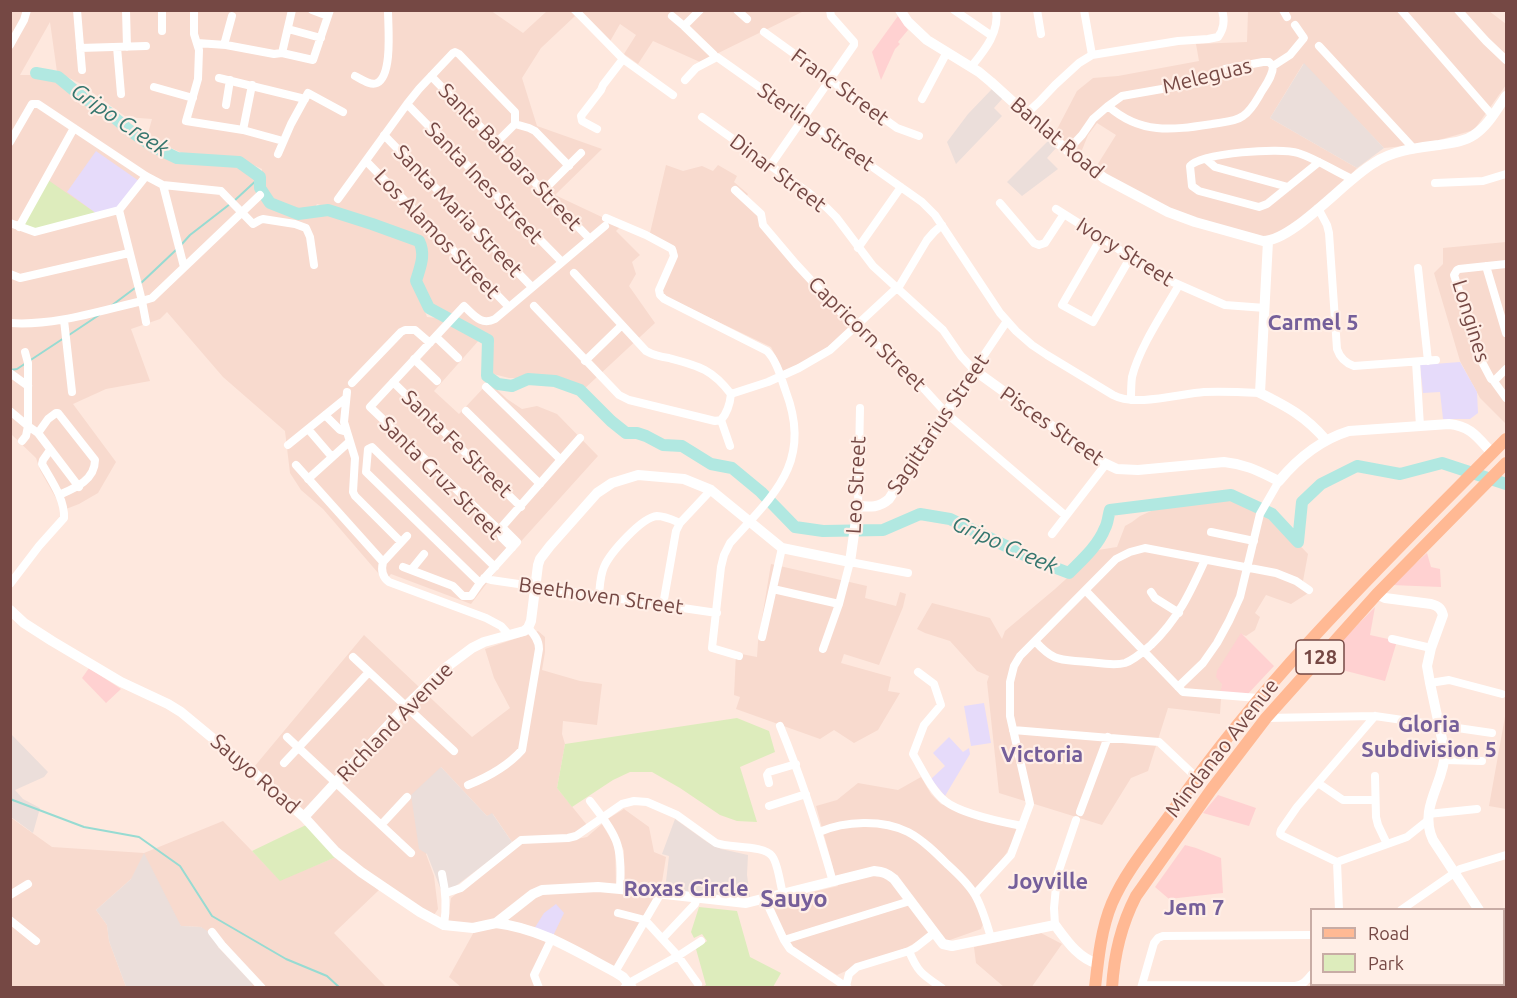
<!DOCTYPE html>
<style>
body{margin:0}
#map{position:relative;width:1517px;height:998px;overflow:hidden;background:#fee8de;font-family:Ubuntu,sans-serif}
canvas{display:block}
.frame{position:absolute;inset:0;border:12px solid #754844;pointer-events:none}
.legend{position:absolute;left:1310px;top:908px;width:195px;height:78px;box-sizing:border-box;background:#ffeee6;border:2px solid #c8aca5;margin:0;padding:8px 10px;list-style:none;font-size:18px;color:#754844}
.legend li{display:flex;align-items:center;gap:12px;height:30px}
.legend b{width:30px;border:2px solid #c8aca5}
</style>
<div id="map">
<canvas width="1517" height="998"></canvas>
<div class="frame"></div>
<ul class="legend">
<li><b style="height:8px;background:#ffb994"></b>Road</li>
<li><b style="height:16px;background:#ddecbc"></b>Park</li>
</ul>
</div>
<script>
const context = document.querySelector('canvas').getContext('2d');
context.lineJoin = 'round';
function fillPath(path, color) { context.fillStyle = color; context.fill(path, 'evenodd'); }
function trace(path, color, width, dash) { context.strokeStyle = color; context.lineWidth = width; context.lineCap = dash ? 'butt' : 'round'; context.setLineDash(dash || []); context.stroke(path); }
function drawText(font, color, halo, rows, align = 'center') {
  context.font = font + ' Ubuntu,sans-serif'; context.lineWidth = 4.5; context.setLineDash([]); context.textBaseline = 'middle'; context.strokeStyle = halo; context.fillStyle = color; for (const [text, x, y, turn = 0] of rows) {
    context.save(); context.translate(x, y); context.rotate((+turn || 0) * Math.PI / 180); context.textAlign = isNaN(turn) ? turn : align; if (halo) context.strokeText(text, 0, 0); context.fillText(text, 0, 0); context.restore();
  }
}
fillPath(new Path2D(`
 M490 10 523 33 547 11H570L575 16 541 48 522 78 537 126 602 149 555 195 621 226 616 231 640 255 632 262 636 274 629 286 655 323 583 390 557 379 509 378 489 373 494 342 489 337 457 320 448 313 432 307 419 280 427 257 422 240 406 232 317 204 313 210 299 212 272 201 262 188V169L238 158 182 153 147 137 152 119 126 117 81 84 57 72 50 22 20 75H42L72 90 141 140 172 156 242 162 255 171 258 187 266 204 296 216 310 217 337 213 407 238 421 245 423 249 422 255 414 282 427 317 438 318 480 339 434 391 459 414 489 382 507 399 522 409 537 406 557 414 598 456 506 558 471 604 391 574 385 581 323 509 301 490 290 473 285 431 223 377 167 312 160 319 131 329 150 381 106 389 73 404 116 462 98 493 79 504 66 509 63 499 57 500 40 470 36 458 11 434 10 11Z
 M668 10 670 12 672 10 804 11 700 62 653 41 638 64 624 54 636 35 620 24 609 43 576 11Z
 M1248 11H1489L1506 24V85L1474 130 1425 144 1384 148 1303 64 1270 118 1357 168 1324 203 1278 237 1259 240 1176 211 1114 179 1096 167 1116 135 1097 123 1088 135 1080 155 1055 133 1077 91 1093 78 1118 76 1199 61 1196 44 1247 42Z
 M666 165 683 171 702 166 713 171 718 165 737 176 734 182 748 194 746 197 763 222 850 327 821 356 785 375 771 347 660 294 677 250 650 233Z
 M1506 242V424L1480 398 1460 361 1434 273 1443 264V248Z
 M1231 496 1269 513 1308 554 1303 581 1313 590 1291 604 1266 595 1255 613 1260 617 1255 630 1246 636 1241 634 1222 684 1220 714 1168 708 1148 771 1131 778 1102 825 999 793 987 682 989 676 977 671 950 641 925 633 917 629 932 603 990 618 1002 639 1005 631 1055 589 1098 550 1117 547 1125 526 1132 522 1140 516 1160 507 1210 498Z
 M771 564 867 586 865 598 896 606 900 592 906 594 903 607 879 665 844 654 841 663 891 677 888 691 900 693 878 730 854 743 834 730 820 739 736 709 740 697 734 695 736 653 757 657 758 642Z
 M538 631 545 637V652L542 670 580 681 602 684 597 725 563 721 562 734 565 744 557 788 587 825 584 828 567 836H522L512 842 493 814 487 816 441 767 426 854 434 876 438 909 432 918 337 849 254 767 364 635 472 737 510 708 494 678 485 649Z
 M1506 711V809L1489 806Z
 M921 777 931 794 941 804 1019 828 1007 852 993 874 974 894 983 924 981 929 947 941 937 930 906 948 866 962 837 975 787 944 769 903 838 886 816 806 837 800 858 783 898 790Z
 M624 809 649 827 654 852 666 857 662 882 650 888 621 887 624 851 617 834 606 820Z
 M10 817 52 847 144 853 223 821 280 880 336 857 379 890 334 933 386 987H265L257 980 253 984 256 987H251L252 984 201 927 181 926 131 879 96 910 107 925 109 941 126 987H11Z
 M602 824 615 846 616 886 537 888 493 922 472 927 447 924 451 898 523 841H567L587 837Z
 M602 891 657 897 615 971 501 923 533 895Z
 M512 927 550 939 531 978 536 987H461L449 977 475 930Z
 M1041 933 1062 944 1031 988 1004 987 976 963 974 947Z`), '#f8dace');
fillPath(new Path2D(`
 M898 16 908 30 898 42 900 44 895 49 881 80 872 52Z
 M1427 553 1431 567 1440 569 1441 587 1391 585Z
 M1375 607 1370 635 1397 641 1385 681 1319 664Z
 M1241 633 1274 666 1246 696 1220 694 1222 684 1216 677 1217 671Z
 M89 668 121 689 106 703 82 678Z
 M1218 795 1256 808 1249 826 1203 813Z
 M1185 845 1196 848 1221 858 1223 893 1169 899 1155 887Z`), '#ffd1d1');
fillPath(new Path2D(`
 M1304 63 1384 148 1357 168 1270 118Z
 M992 89 1003 98 994 108 1002 116 956 164 947 142 968 114Z
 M1048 141 1056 148 1047 158 1058 169 1022 196 1007 182Z
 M11 734 48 772 44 777 15 790 23 799 40 808 33 833 11 817Z
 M441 767 487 816 492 813 512 842 494 857 449 891 441 890 427 854 419 849 411 795Z
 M675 819 707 842 721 849 748 855 747 875 750 897H735L665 890 669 856 662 854Z
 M144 853 181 926 201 927 215 936 218 947 253 984 251 988 126 987 109 941 107 925 96 910 131 879Z`), '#ebdeda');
fillPath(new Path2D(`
 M96 151 139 181 117 209 97 214 67 192Z
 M1460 362 1477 392 1478 413 1470 419H1443L1440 392 1423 393 1420 365Z
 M984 703 991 743 971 746 964 706Z
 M949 737 963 752 969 748 970 754 945 796 931 779 945 766 933 753Z
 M556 904 564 913 553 936 534 929 544 913Z`), '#e6dbfa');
fillPath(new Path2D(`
 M48 180 97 214 35 231 21 225Z
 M737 718 769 731 775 752 740 767 757 822 737 821 720 815 680 788 652 772H630L613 780 572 807 557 788 565 744Z
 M306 825 336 857 280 881 252 851Z
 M699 907 737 911 750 957 781 973 773 987H702L706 985 696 949 707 941 702 934 694 938 691 932Z`), '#ddecbc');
trace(new Path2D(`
 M234 201 260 177
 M181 245 190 235 230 204
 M140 284 177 249
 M111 306 135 288
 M69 335 99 315
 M10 370 17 369 64 338
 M10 799 84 827 139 837 180 866 212 916 286 959 327 976 340 988`), '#97dbd2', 2);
trace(new Path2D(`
 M36 73 58 77 81 96 109 113 129 130 154 147 177 158 239 162 260 177V188L270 203 298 214 328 210 372 224 419 241C426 255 420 267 416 281L429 308 488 340 487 376 498 384 512 386 528 379 555 381 580 390 611 421 626 433H637L646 436 663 445 682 446 711 464 732 468 761 492 795 527 823 531 883 530 920 514 950 519 1035 560 1069 573C1082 560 1098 546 1105 528 1108 523 1108 516 1110 510L1231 495 1272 514 1298 542 1302 502 1321 484 1357 466 1400 474 1442 463 1506 484`), '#b1e8e1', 12);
trace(new Path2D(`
 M77 10 82 70
 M126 10 127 47
 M194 10V34L199 50 198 79 186 121 243 130 283 141
 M312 10 328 16
 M575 10 623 59 673 95
 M737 10 747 19
 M954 10 992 36
 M1037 10 1041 34
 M1084 10 1092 55
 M1283 10 1287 17
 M1401 10 1492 115
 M1458 10 1486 41 1506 60
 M672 16 684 26 714 55
 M684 26 700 10
 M288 29 321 38
 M162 31V10
 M764 32 897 128 919 136
 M197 43 226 45 274 54 282 53 313 60 330 10
 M10 45 24 20 27 10
 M224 45 232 16
 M1319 46 1414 149
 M117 47 121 94
 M80 48 146 46
 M282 53 292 10
 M1273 66 1290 55 1304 38 1295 25
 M971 67C984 51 1000 32 996 10
 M355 76C361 79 371 86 377 83 393 75 388 26 388 10
 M431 76 590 239
 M219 78 305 99
 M685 80 696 68 717 57 922 202 935 215 1000 313 1016 331 1032 345 1047 355 1113 395C1135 407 1179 394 1204 392 1222 391 1241 392 1260 393
 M154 87 193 98
 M922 99 947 52
 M407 104 562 262
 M226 105 230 80
 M1108 106C1141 135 1172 130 1212 124 1222 122 1235 122 1243 116 1252 110 1257 99 1262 91 1267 83 1273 75 1273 66
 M1026 114 1039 102 1055 85 1079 63 1092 55 1178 41 1208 39 1218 37C1224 29 1225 20 1222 10
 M702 117 809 193 827 208 836 217 873 266 943 330 961 356 974 370 1007 321
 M515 124 529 128 535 131 569 166
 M597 129 582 121 581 116 601 90 603 85 623 59
 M243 130 252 85
 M384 135 532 287
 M10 142 32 104H38L146 176 163 185 221 191 253 224 260 220 263 219 295 224 306 228 310 237 314 265
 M1067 151 1082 135 1093 119 1108 106 1122 96 1202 82 1225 69 1263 62H1269L1273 66
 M278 154 291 124 308 93 343 112
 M1206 159 1215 167 1288 187
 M366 161 509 307
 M1319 162 1267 204 1259 207 1199 191 1192 186 1190 166C1201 153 1281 147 1298 153 1317 159 1334 171 1352 179
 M770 166 854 45V42L831 16 830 10
 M1435 183 1483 181 1506 174
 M163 185 184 267
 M735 190 761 214 763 225 796 264 847 319 899 364 926 391 946 413 1066 516
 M543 191 581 153
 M338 199 407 104 419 89 453 53 455 52 459 54 515 112V124L496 143
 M1000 203 1034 243 1039 245 1045 243 1064 214
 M1318 208 1327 225 1329 233 1337 349C1340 358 1345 363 1354 366L1436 360
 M1056 209 1110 243 1150 272 1225 305 1265 308
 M119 210 142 301 146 322
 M119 210 146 176
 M606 218 646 235 672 249 674 256 659 290 660 295 664 299 767 351C777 361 781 378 786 392 813 463 773 495 730 543L724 555 721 567 712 648 739 656
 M10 223 35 232 119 210
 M19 227 74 128
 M1101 238 1062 305 1093 322 1130 258
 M858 248 901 187
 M1506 264 1459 269 1457 270 1454 275 1482 362 1491 379 1495 380 1506 369
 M1486 266 1506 333
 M1418 268 1428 361
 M574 273 646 351C653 355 661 357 669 358 699 366 712 369 731 394
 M10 274 20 278 129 253
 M534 306 619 395 629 400 715 421 721 420
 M64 320 72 392
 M10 323C55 326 99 311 142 301L152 298 260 195
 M436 337 458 358
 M414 359 437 381
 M585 361 622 325
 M1416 362 1420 426
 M10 373 28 386
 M1493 380 1506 398
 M393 382 521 507
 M352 383 401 332 405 330H415L430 343
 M486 387 561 460
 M347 392 344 422 355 458 353 492 355 496 401 542
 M731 394 768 382 799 368 830 350 900 285 927 240 934 232 942 225
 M1131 400C1131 392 1131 385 1132 377 1139 348 1164 311 1179 285
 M10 411 28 426 38 433 79 487
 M466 411 540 484
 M325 415 340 430 347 432
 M721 420C728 412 730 404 731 394
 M721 420 730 446
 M308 429 332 457
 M38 433 48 419 56 413H58L95 460C95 480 75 488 59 495
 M22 441 26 436 28 426V363L25 352
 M288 445 346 398
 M296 465 383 562
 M308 479 349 442
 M858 506 860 408
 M500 529 580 438
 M1211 532 1254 541
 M1052 534 1106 464
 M512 548 502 538 499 530 370 407 464 306C474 315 481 326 495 319L605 226
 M383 562C381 570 382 577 389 582L486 618 501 626 509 635
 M383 562 407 536
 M403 567 453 586 463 596H471L480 583 517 542 502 527
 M411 570 424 554
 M484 578 491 580 717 613
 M480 583 368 474 366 472 368 449 372 447 495 567
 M10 584 39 546 64 518C65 499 51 480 42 464L43 460 50 450
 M773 589 839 604
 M1086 591 1183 692 1258 698
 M1151 592 1155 598 1179 613
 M599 595C600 586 600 576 604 567 610 553 642 517 657 516 665 516 673 520 680 523
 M663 605 676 531 680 523 711 490
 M762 637 782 548
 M1392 639 1431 648
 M1035 641C1055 663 1060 659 1088 662 1099 663 1114 666 1125 663 1134 660 1144 651 1151 645 1178 619 1190 593 1205 560
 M823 649 839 604 850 562 908 573
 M353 657 454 751
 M918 672 934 684 941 705 924 725 913 754C922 769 932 791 945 801 961 814 1002 822 1022 826
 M1430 683 1449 680 1502 694
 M1178 687 1203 663 1217 643 1229 621 1240 597 1260 514 1279 481
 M1266 718 1375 716 1492 733
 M780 726C801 777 818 829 833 882
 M1013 730 1159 742 1197 778
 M287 737 411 853
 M1445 760 1482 761
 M284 763 369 672
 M1375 776 1376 817 1378 825 1387 844
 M769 783 767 775 769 772 796 764
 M1318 783 1343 800H1375
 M468 785C488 777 507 767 522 750L539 649C539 640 534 634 528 628
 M590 801C617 836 623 844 620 889
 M769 806 806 794
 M1080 812 1108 737
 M1428 814 1477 809
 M381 825 407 797
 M819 832C845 821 882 819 908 832 923 840 936 853 947 864 957 873 968 883 975 895 982 907 987 924 991 938
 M1337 862 1283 836 1280 834 1281 830 1297 807 1375 716
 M1337 862 1407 837 1427 821
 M1337 862 1339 910
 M442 874C446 892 447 907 444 925
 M446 893 461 888 521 840 568 838 576 836 622 804 634 801 647 802 677 815 716 843C729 848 764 845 772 856 778 863 780 884 783 894
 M975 894 1011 855 1030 804 1010 716V682L1014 666 1020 656 1116 559 1130 552 1145 548 1276 573 1296 581 1309 590
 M10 895 28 884
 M765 899 784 940 790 949 848 988
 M1401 910 1460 869 1506 855
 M618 913 645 920 678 956 698 984
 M10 920 36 941
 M1055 925 1054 908 1057 876 1076 820
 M1504 927 1506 925
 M212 932 222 945 262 988
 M663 938 695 904 697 898
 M784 940 910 901
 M909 951C918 973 923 975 942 988
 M615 972 661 893
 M1142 985 1295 986C1303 985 1307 980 1312 974
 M846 986 849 974 857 967 909 951 915 948 934 933
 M539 988 534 975 552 938
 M624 988 629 983 678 956 701 941
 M1141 988 1154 943 1158 938 1163 936 1312 935`), '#fff', 8);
trace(new Path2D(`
 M900 10 908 22 927 40 979 72 991 82 1057 142 1104 178 1168 212 1195 222 1263 241C1293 241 1345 180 1374 163 1394 150 1417 148 1439 145 1451 143 1464 142 1474 135 1488 126 1497 109 1506 96
 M1268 241 1260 393C1288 407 1305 416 1326 440
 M1377 594 1385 598 1431 604C1438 606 1441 608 1443 615L1431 648 1427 666 1430 683 1445 753C1444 784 1418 808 1433 840L1479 910
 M10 610 24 623 52 641 121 682 168 704 181 712 245 765 304 817 336 852 361 872 420 912 444 925 473 928 496 923 533 894 542 890 598 887 620 889 746 903 874 871C883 872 887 873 894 879L943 944 952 946 1055 925C1067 941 1078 958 1098 964
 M304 817 406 706 444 669 472 648 484 642 524 631 528 628 531 621 538 565 540 559 550 546 597 493 612 483 638 475 684 479 711 490 782 548 850 562 858 506C870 507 879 508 889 499L974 370 1100 461 1117 469 1138 470 1224 462C1246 464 1260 472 1279 481 1298 458 1320 440 1349 431L1449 424C1471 426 1478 438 1492 453
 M496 923C542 929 575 951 615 972L623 977 632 988
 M1474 984 1475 988`), '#fff', 10);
trace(new Path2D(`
 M1095 988C1098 960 1101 929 1112 903 1127 868 1155 837 1177 805 1271 670 1391 556 1506 439
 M1112 988C1114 954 1121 925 1136 896L1211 790 1266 718 1377 594 1506 463`), '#ffb994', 12);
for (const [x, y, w] of [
 [1320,657,48]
]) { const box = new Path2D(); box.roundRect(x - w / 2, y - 17, w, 34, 4.5); context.fillStyle = '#ffeee6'; context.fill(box); trace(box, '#754844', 1.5); }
drawText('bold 20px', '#754844', null, [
 ["128",1320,657]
]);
drawText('21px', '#754844', '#ffeee6', [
 ["Meleguas",1207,76,-14],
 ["Franc Street",840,87,36],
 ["Sterling Street",816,127,35],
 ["Banlat Road",1057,138,40],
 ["Santa Barbara Street",510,157,46],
 ["Dinar Street",778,173,37],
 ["Santa Ines Street",484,183,46],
 ["Santa Maria Street",458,211,46],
 ["Los Alamos Street",437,234,46],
 ["Ivory Street",1125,252,32],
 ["Longines",1471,321,73],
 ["Capricorn Street",867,334,44],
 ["Sagittarius Street",938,424,-56],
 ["Pisces Street",1052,426,35],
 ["Santa Fe Street",457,444,44],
 ["Santa Cruz Street",441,478,45],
 ["Leo Street",856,485,-87],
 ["Beethoven Street",601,596,8],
 ["Richland Avenue",395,722,-46],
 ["Mindanao Avenue",1222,748,-52],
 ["Sauyo Road",255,774,41]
]);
drawText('italic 22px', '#35766e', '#ffeee6', [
 ["Gripo Creek",120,120,34],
 ["Gripo Creek",1005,545,24]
]);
drawText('bold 22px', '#755f9a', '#ffeee6', [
 ["Carmel 5",1313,323],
 ["Gloria",1429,725],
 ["Subdivision 5",1429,750],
 ["Victoria",1042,755],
 ["Joyville",1048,882],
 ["Roxas Circle",686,889],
 ["Jem 7",1194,908]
]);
drawText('bold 24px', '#755f9a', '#ffeee6', [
 ["Sauyo",794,899]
]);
</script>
